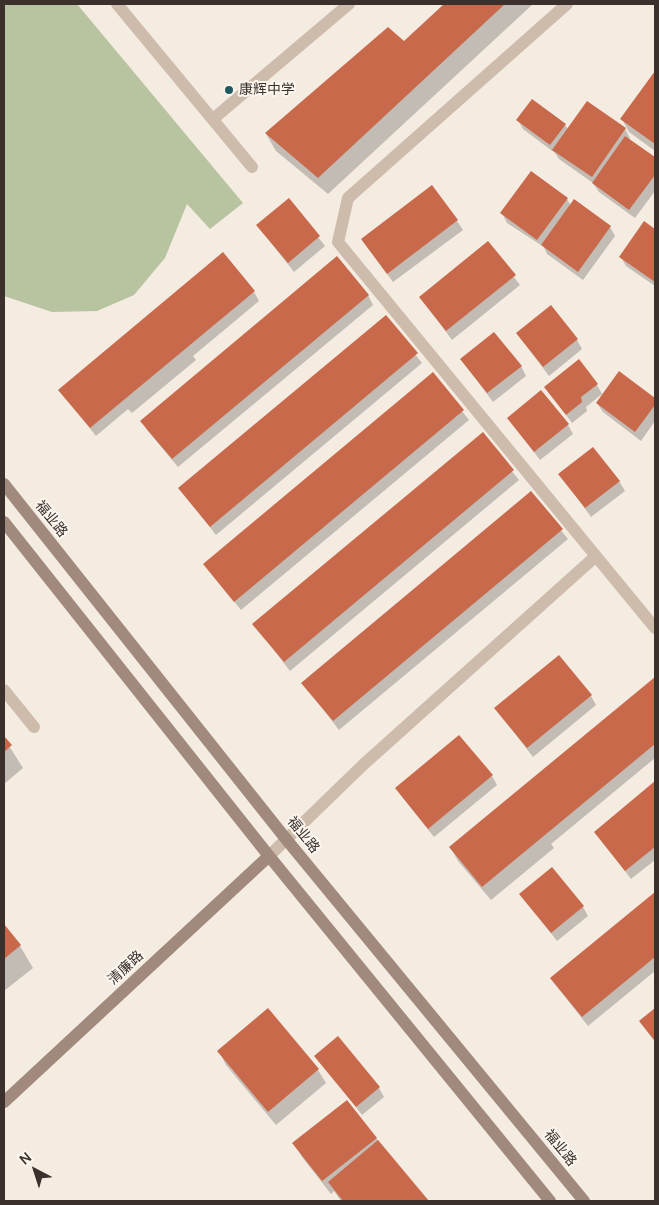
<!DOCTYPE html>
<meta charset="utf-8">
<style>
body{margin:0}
#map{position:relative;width:659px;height:1205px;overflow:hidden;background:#f4ebe1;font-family:Manrope,sans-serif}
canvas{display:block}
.frame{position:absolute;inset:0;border:5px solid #3b302b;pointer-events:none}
.north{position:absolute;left:10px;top:1145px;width:50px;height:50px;-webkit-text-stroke:4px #fbf5ee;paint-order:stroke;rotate:320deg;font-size:14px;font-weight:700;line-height:20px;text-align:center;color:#3b302b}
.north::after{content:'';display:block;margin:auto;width:18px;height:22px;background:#3b302b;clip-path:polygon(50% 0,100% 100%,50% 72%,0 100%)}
</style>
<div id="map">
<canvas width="659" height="1205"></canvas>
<div class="frame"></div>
<div class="north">N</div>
</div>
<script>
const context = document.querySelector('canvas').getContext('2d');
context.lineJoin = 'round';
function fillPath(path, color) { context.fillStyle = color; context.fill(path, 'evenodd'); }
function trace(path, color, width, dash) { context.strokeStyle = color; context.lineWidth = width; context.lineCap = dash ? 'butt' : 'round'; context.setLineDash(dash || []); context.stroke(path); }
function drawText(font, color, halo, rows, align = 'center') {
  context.font = font + ' Manrope,"Noto Sans SC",sans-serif'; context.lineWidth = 4; context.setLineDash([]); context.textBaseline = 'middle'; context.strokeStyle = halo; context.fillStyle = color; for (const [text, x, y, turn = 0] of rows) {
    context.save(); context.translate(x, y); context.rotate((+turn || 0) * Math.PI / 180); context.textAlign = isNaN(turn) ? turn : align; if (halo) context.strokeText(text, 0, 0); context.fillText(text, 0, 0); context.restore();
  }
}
fillPath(new Path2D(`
 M4 4H77L243 203 210 229 187 204 165 258 134 295 97 311 52 312 4 296Z`), '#b8c4a0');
fillPath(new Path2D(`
 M446 4H533L328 194 276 151 266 134 404 42Z
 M655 73V151L625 129 630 138 629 140 655 159V191L635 218 599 192 593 183 559 159 555 153 523 129 518 120 565 125 568 129 587 102 629 132 622 119Z
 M288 199 325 246 294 272 257 225Z
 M567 199 571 206 610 227 615 236 583 280 547 254 544 247 507 223 502 213Z
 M457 221 463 230 393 282 362 239Z
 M644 223 655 231V286L626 266 621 257Z
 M488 243 520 285 452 340 420 297Z
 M254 292 259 301 193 356 196 360 132 413 128 409 96 436 60 390Z
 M368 295 373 305 178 467 147 430 142 421Z
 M386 317 422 363 216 535 180 489Z
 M517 333 577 340 582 349 549 376Z
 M461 359 521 366 526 376 493 402Z
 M620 373 655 400V421L641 441 603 412 597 403Z
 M433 374 469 420 241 610 204 564Z
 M597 385 602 394 586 407 587 411 572 423 546 388Z
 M508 418 568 425 573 434 540 460Z
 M482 434 519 480 290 671 254 624Z
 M560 474 619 481 625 491 591 517Z
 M531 493 568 539 339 730 303 683Z
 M655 678V758L551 844 554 848 491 900 458 861 450 847Z
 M591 696 596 705 533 757 496 709Z
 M4 738 23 768 4 784Z
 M492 776 497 785 434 837 396 789Z
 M655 783V860L631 879 595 832Z
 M521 894 583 907 588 916 557 941Z
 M655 894V971L588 1026 551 979Z
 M4 926 20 946 33 968 4 991Z
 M655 1009V1042L640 1022Z
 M268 1010 318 1070 326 1083 276 1125 226 1065 219 1051Z
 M316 1056 379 1088 384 1097 362 1115Z
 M376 1138 427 1201H341L334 1191 331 1194 302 1157 294 1143Z`), '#0003');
fillPath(new Path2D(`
 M444 4H505L318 178 265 133 388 27 404 41Z
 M655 71V144L620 119Z
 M532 99 566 124 550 145 516 120Z
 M587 101 626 128 592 177 552 150Z
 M625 136 655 157V175L629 210 592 183Z
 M531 171 568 198 537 240 500 213Z
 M432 185 458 220 387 274 361 239Z
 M289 198 320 236 288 263 256 225Z
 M574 199 611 226 578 272 541 245Z
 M644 221 655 229V282L619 257Z
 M488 241 516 275 446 331 419 297Z
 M223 252 255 291 90 428 58 390Z
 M337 256 369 295 172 459 140 421Z
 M551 305 578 339 543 367 516 333Z
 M386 315 418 353 210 527 178 488Z
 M494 332 522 366 487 393 460 359Z
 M579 359 598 384 581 397 582 402 566 415 544 387Z
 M619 371 655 398V405L635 432 596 403Z
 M433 372 464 410 234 602 203 564Z
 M541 390 569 424 534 452 507 418Z
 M483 432 514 470 284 662 252 624Z
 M593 447 620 481 585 508 558 474Z
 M531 491 563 529 333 721 301 683Z
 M559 655 592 695 527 748 494 708Z
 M655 677V744L482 887 449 847Z
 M459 735 493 775 428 829 395 788Z
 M4 736 12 745 4 752Z
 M655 781V847L625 871 594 832Z
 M552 867 584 906 551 933 519 894Z
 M655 892V957L582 1017 550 978Z
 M4 924 21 945 4 959Z
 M268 1008 319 1069 268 1112 217 1051Z
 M655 1008V1041L639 1021Z
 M338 1036 380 1087 356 1107 314 1056Z
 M347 1100 377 1138 322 1181 292 1143Z
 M378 1140 429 1201H343L328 1182Z`), '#c8694b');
trace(new Path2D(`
 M117 4 252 167
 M567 4 348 198 338 242 655 628
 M213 119 349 4
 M4 690 34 727
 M269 856 364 764 596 556`), '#cdbbac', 12);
trace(new Path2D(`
 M4 484 286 839 584 1201
 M4 522 269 856 550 1201
 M4 1102 269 856`), '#a18a7d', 12);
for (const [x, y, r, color] of [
 [229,90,5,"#1f5a5e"]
]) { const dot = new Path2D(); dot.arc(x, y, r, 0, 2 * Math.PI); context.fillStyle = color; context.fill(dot); trace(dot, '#fbf5ee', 2); }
drawText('14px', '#3b302b', '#fbf5ee', [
 ["康辉中学",239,90]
], 'left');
drawText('14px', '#3b302b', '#fbf5ee', [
 ["福业路",51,519,51],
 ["福业路",303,835,51],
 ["清廉路",126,968,-43],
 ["福业路",560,1148,51]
]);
</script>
